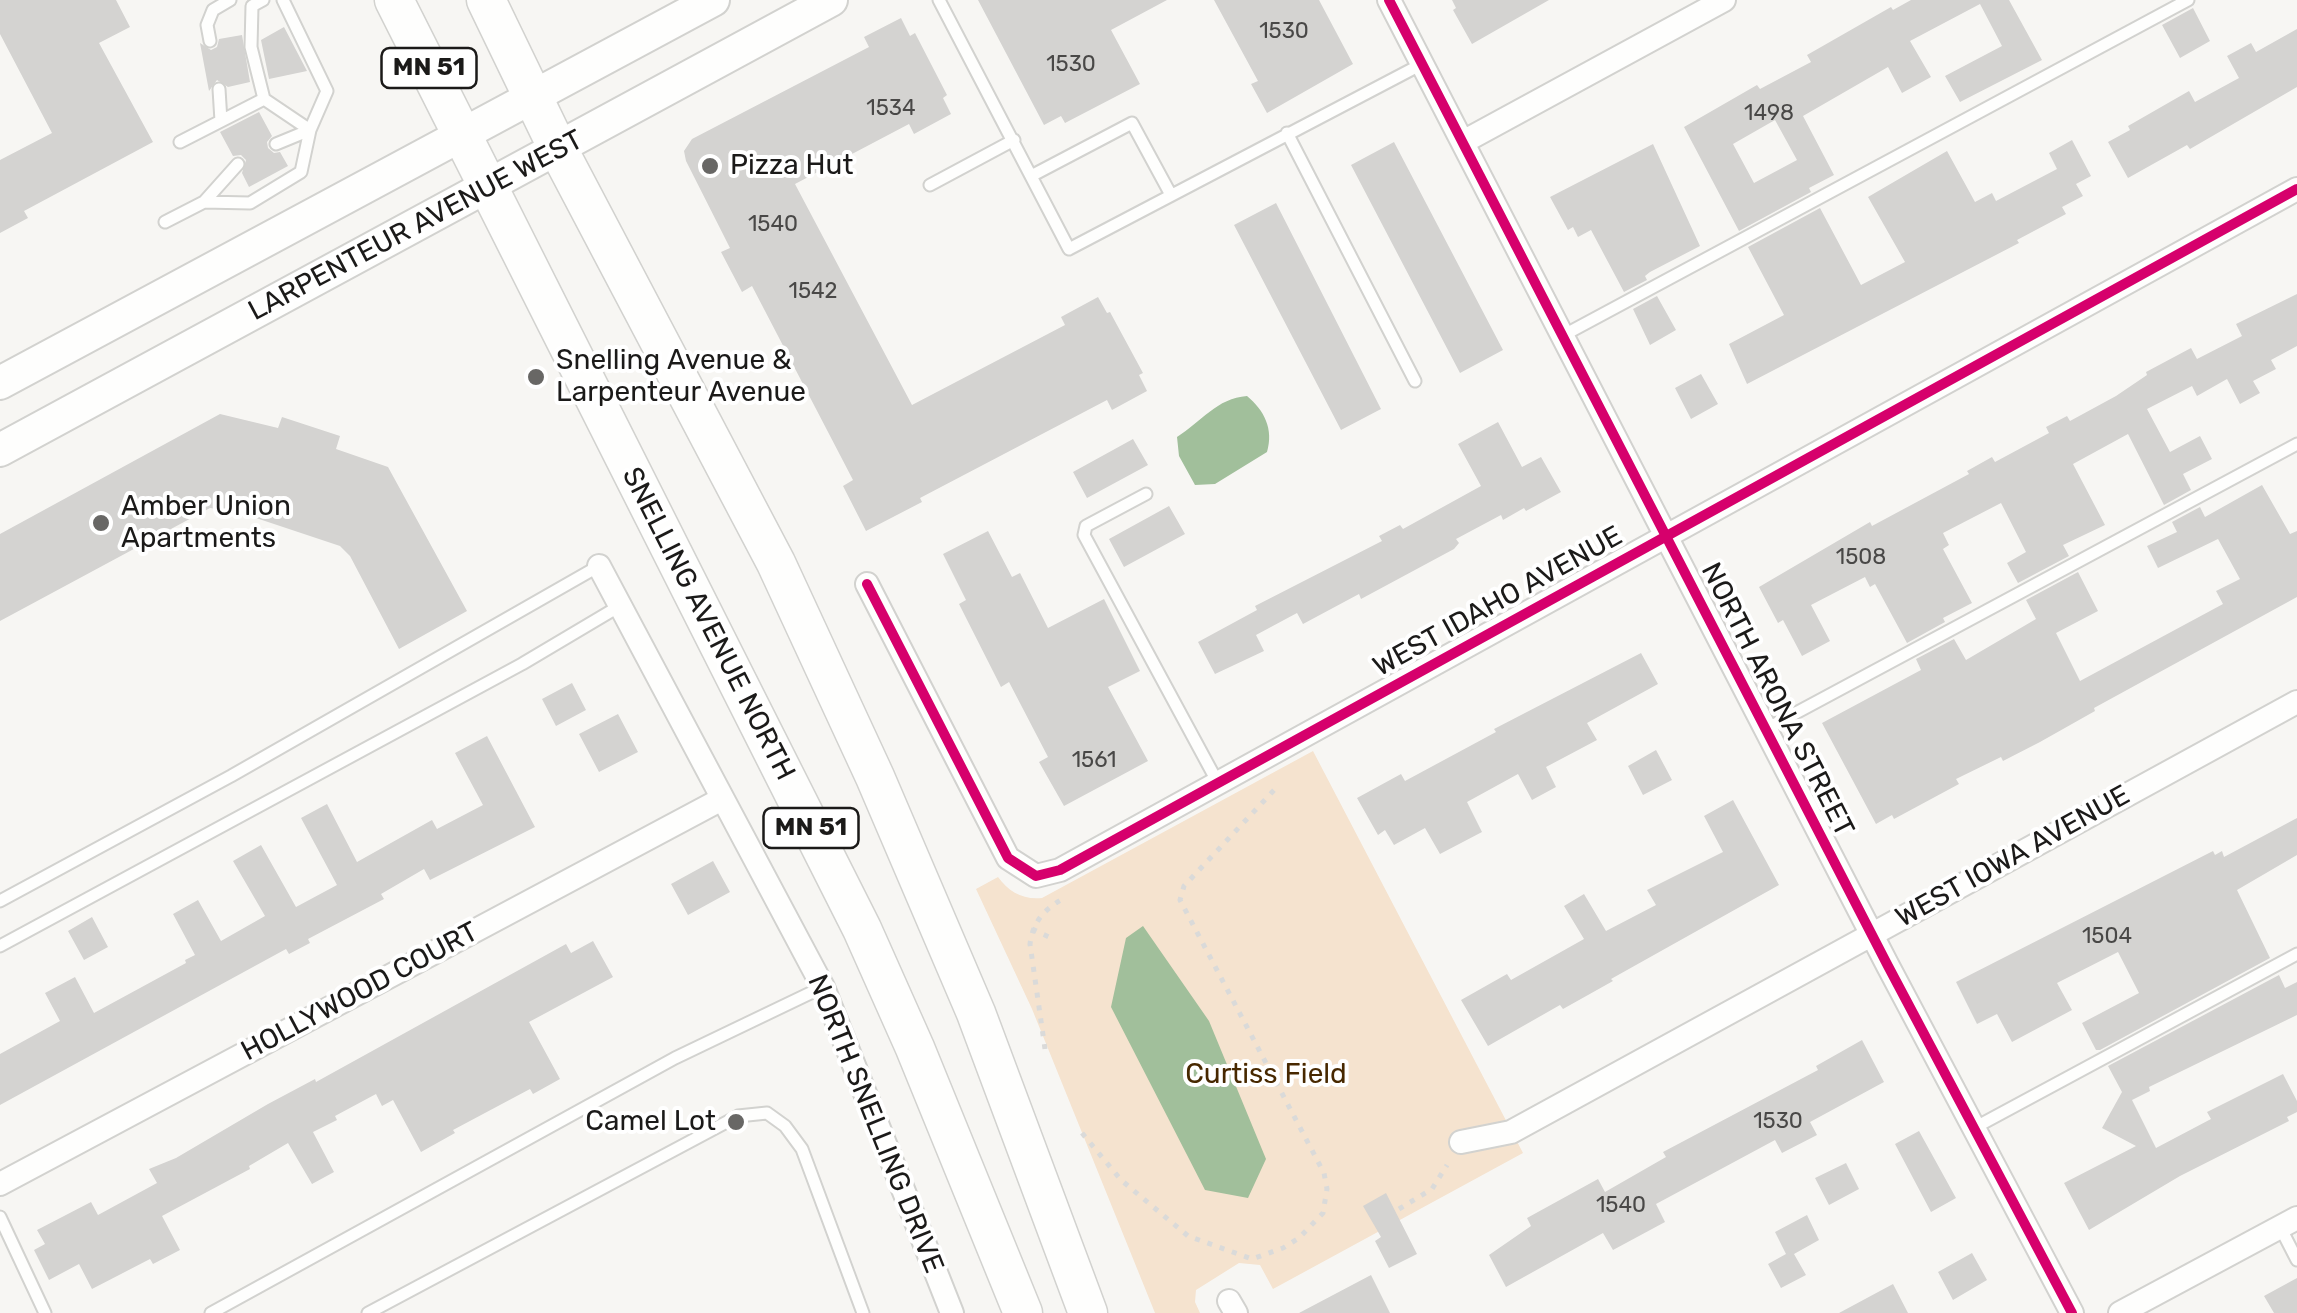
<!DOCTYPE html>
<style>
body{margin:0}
canvas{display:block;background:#f7f6f3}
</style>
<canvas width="2297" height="1313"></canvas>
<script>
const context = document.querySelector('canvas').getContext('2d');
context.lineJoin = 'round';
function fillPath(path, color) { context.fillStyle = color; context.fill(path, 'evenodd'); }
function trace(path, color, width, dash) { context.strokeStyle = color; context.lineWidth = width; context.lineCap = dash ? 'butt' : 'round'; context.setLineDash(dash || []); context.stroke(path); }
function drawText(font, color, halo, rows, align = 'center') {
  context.font = font + ' Rubik,sans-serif'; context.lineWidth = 8; context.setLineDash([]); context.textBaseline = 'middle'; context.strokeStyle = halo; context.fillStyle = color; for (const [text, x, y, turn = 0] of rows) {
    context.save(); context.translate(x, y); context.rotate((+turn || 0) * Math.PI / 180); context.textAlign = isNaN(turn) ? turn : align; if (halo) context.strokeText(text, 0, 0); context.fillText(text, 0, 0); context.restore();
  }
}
fillPath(new Path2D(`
 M1313 751 1523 1153 1273 1289 1260 1265 1239 1263 1196 1290 1195 1302 1200 1313H1155L1032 1009 976 889 998 877C1009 892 1023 900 1042 898Z`), '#f5e3cf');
fillPath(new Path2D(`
 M1247 396C1264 410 1274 429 1267 452L1215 484 1195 485 1179 456 1177 437C1201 422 1217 398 1247 396Z
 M1143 926 1209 1021 1266 1159 1248 1198 1205 1190 1111 1007 1126 938Z`), '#a1bf9b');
fillPath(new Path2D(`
 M0 0H116L130 27 99 43 153 142 24 211 28 218 0 233V160L52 133 0 34Z
 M978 0H1167L1111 30 1140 84 1065 123 1061 116 1044 125Z
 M1214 0H1319L1353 64 1267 113 1251 84 1258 81Z
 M1452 0H1549L1472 44 1453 10 1456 8Z
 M1911 0H2009L2042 60 1960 102 1945 76 2002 46 1980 4 1910 41 1931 77 1902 93 1888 67 1803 116 1834 175 1809 188 1811 192 1739 231 1684 127 1757 85 1760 89 1811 62 1807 55 1891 7 1893 10ZM1775 120 1797 160 1754 183 1733 144Z
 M2193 8 2210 41 2180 58 2162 25Z
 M901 18 910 36 915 33 947 95 943 98 951 114 914 134 909 124 795 184 912 405 1065 325 1061 317 1098 297 1107 313 1110 312 1143 373 1139 375 1147 391 1112 410 1107 400 920 498 922 502 866 531 843 486 853 480 752 286 742 292 721 252 730 248 686 161 684 151 692 139 869 47 864 37Z
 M284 27 307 71 269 79 261 40Z
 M2297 29V87L2190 149 2187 145 2128 178 2108 142 2130 130 2128 126 2189 91 2195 102 2239 78 2227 56 2251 43 2256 52Z
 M242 35 250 82 228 87 217 80 209 91 200 43 211 50 217 47 219 39Z
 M259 112 272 136 267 142 268 148 274 153 280 152 288 166 249 187 242 173 246 160 241 155 233 156 220 132Z
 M2072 140 2091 176 2076 184 2083 196 2062 207 2066 214 2017 240 2019 243 1747 384 1729 344 1784 315 1748 247 1820 208 1861 285 1905 262 1868 197 1947 151 1975 202 1992 193 1996 201 2057 169 2049 153Z
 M1394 142 1503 350 1460 373 1351 165Z
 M1653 144 1700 246 1650 272 1645 276 1647 280 1624 292 1591 230 1578 237 1573 227 1568 230 1550 197Z
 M1276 203 1381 409 1341 430 1234 225Z
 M2297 294V346L2271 360 2276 369 2253 381 2260 393 2240 404 2227 379 2197 396 2192 386 2147 409 2170 452 2200 436 2212 459 2183 474 2191 490 2164 505 2128 434 2073 464 2105 525 2063 545 2069 556 2018 583 2007 563 2026 552 2001 503 1943 533 1949 545 1943 549 1972 603 1943 618 1945 622 1907 643 1875 584 1870 587 1865 577 1811 605 1830 641 1802 656 1783 620 1778 623 1759 587 1870 522 1872 526 1969 474 1967 471 1992 457 1995 462 2049 433 2046 427 2067 416 2070 421 2116 396 2147 375 2146 372 2191 348 2197 359 2242 336 2236 324Z
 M1657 296 1676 330 1650 345 1633 309Z
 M1701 374 1718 404 1691 419 1675 388Z
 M220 414 278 428 282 417 340 436 336 449 388 467 467 611 399 649 350 556 340 546 238 512 210 508 0 621V534Z
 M1498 422 1522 467 1541 457 1561 492 1526 511 1524 508 1503 520 1501 515 1456 539 1459 543 1454 549 1361 599 1359 594 1303 624 1297 613 1256 635 1264 651 1215 674 1198 642 1257 610 1255 606 1382 541 1379 536 1400 525 1403 529 1481 486 1458 444Z
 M1133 439 1148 465 1087 498 1073 472Z
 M2262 485 2290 534 2297 531V597L2094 708 2095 711 2040 742 2003 761 2001 757 1956 779 1959 784 1894 819 1892 815 1876 824 1822 723 1921 670 1916 659 1954 639 1966 660 2036 619 2026 600 2078 572 2098 611 2056 633 2080 681 2223 604 2216 591 2240 579 2218 539 2158 568 2147 546 2177 532 2172 522 2200 507 2205 517Z
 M1169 506 1185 534 1124 567 1109 539Z
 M988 531 1012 577 1020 573 1048 628 1104 599 1140 671 1108 687 1148 761 1064 806 1039 762 1048 757 1009 682 1001 687 959 604 966 600 943 554Z
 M1641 653 1658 684 1587 723 1597 740 1546 767 1556 787 1532 800 1518 774 1467 802 1482 832 1440 854 1425 828 1394 845 1385 830 1378 835 1357 798 1401 774 1405 781 1496 732 1494 729Z
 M572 683 586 710 556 726 542 699Z
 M618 714 638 752 599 772 579 734Z
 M487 736 535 827 430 880 424 869 381 894 384 899 308 939 310 943 289 954 286 949 0 1105V1054L60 1021 45 993 75 977 94 1013 186 963 185 960 195 955 173 914 198 900 221 941 265 916 233 861 261 845 296 907 337 885 301 818 327 804 357 862 432 820 437 829 483 805 455 753Z
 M1656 750 1672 780 1643 795 1628 766Z
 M1733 800 1779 885 1611 979 1613 981 1563 1009 1560 1005 1488 1046 1461 1000 1507 974 1511 980 1584 939 1564 906 1584 894 1606 931 1656 905 1647 890 1723 852 1704 816Z
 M2297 818V855L2237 890 2270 958 2100 1050H2096L2082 1023 2139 993 2118 952 2057 983 2072 1010 2012 1042 1997 1014 1977 1024 1956 982 2213 851 2215 855 2222 851 2224 857Z
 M713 861 730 892 688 915 671 884Z
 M92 917 108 947 84 960 68 931Z
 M593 941 613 977 529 1022 560 1079 533 1094 530 1089 453 1130 455 1133 421 1152 393 1100 382 1106 376 1094 335 1116 337 1120 313 1132 334 1172 312 1184 288 1143 249 1166 250 1169 162 1216 180 1250 153 1264 150 1259 92 1289 79 1264 49 1280 34 1250 45 1244 37 1230 91 1202 98 1215 157 1183 149 1169 176 1158 268 1104 315 1079 316 1082 566 944 571 953Z
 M2279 975 2285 988 2297 982V1015L2149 1087 2150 1091 2132 1100 2156 1148 2211 1119 2207 1112 2283 1074 2297 1101V1112L2287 1117 2289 1121 2180 1176 2089 1230 2064 1183 2136 1146 2102 1128 2122 1092 2108 1066Z
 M1862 1040 1884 1082 1810 1122 1817 1135 1782 1153 1775 1140 1656 1204 1665 1222 1613 1250 1603 1233 1506 1287 1489 1255 1531 1226 1527 1218 1598 1179 1605 1192 1666 1157 1663 1152 1818 1070 1816 1066Z
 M1919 1131 1956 1198 1931 1212 1895 1144Z
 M1846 1163 1859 1189 1829 1205 1815 1178Z
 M1386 1193 1417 1254 1389 1268 1375 1241 1381 1237 1363 1206Z
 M1807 1215 1819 1240 1794 1254 1806 1275 1781 1288 1768 1264 1786 1254 1775 1232Z
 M1972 1253 1987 1280 1953 1300 1938 1272Z
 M1371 1275 1390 1313H1299Z
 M2297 1278V1313H2274L2264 1296Z
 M1893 1284 1908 1313H1839Z`), '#d4d3d1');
const lane = new Path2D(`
 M939 0 1069 249 1422 64
 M210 41 207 25 213 10 230 0
 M219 89 221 121
 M1287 133 1415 381
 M180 142 264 99 251 47 252 6 263 0
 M276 144 310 130 327 91 283 0
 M1033 175 1132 123 1171 195
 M930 185 1014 140
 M204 202 250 203 301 172 310 130 264 99
 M165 222 204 202 238 164
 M1564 335 2188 0
 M1146 494 1086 526 1084 535 1218 783
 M1766 729 2297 444
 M0 901 231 776 599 566
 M0 946 522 664 618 607
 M1974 1128 2297 954
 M0 1217 45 1313
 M2280 1227 2297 1260
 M211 1313 675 1058 823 987
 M368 1313 738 1116 767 1113 785 1126 802 1149 863 1313`);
const street = new Path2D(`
 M1389 0 1888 966 2072 1313
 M1463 142 1724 0
 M599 566 823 987 952 1313
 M867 584 1008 858 1036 876 1060 870 2297 189
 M1461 1142 1511 1132 2297 702
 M0 1184 720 800
 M1229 1301 1236 1313
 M2120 1313 2297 1218`);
const secondary = new Path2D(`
 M0 383 713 0
 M0 450 831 0`);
const primary = new Path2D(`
 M394 0 862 929 915 1048 1023 1313
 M486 0 558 149 776 563 875 777 976 1013 1088 1313`);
trace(lane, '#d2d2cf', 15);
trace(street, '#d2d2cf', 26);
trace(secondary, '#d2d2cf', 36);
trace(primary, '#d2d2cf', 41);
trace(new Path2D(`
 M1032 929 1049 937
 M1045 1049 1030 944C1033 920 1046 908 1066 897
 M1082 1133 1121 1180 1188 1236 1252 1259 1283 1248 1299 1238 1323 1213 1327 1189 1324 1173 1180 900 1184 886 1277 787
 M1399 1209 1432 1189 1447 1165`), '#dadad9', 5, [5, 8]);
trace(lane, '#fefefd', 11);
trace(street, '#fefefd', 22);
trace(secondary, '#fefefd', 32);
trace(primary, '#fefefd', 38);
trace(new Path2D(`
 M1389 0 1888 966 2072 1313
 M867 584 1008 858 1036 876 1060 870 2297 189`), '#d6006c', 10);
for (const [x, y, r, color] of [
 [710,166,10,"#686765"],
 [536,377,10,"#686765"],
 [101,523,10,"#686765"],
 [736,1122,10,"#686765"]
]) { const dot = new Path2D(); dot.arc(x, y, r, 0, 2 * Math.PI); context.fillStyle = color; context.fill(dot); trace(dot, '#fff', 4); }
drawText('22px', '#494847', null, [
 ["1530",1284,32],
 ["1530",1071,65],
 ["1534",891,109],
 ["1498",1769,114],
 ["1540",773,225],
 ["1542",813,292],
 ["1508",1861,558],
 ["1561",1094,761],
 ["1504",2107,937],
 ["1530",1778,1122],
 ["1540",1621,1206]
]);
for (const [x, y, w] of [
 [429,68,95],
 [811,828,95]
]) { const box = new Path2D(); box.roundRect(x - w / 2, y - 20, w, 40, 8); context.fillStyle = '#fff'; context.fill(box); trace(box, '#1b1a19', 2.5); }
drawText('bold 25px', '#1b1a19', null, [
 ["MN 51",429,68],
 ["MN 51",811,828]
]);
drawText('28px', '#1b1a19', '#fff', [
 ["Pizza Hut",730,166],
 ["Snelling Avenue &",556,361],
 ["Larpenteur Avenue",556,393],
 ["Amber Union",121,507],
 ["Apartments",121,539],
 ["Camel Lot",716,1122,"right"]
], 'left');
drawText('28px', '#1b1a19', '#fff', [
 ["LARPENTEUR AVENUE WEST",416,226,-28],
 ["WEST IDAHO AVENUE",1498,602,-29],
 ["SNELLING AVENUE NORTH",708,624,63],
 ["NORTH ARONA STREET",1777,700,63],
 ["WEST IOWA AVENUE",2013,857,-29],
 ["HOLLYWOOD COURT",360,992,-28],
 ["NORTH SNELLING DRIVE",875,1124,68]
]);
drawText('28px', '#472800', '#fff', [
 ["Curtiss Field",1266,1075]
]);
</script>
